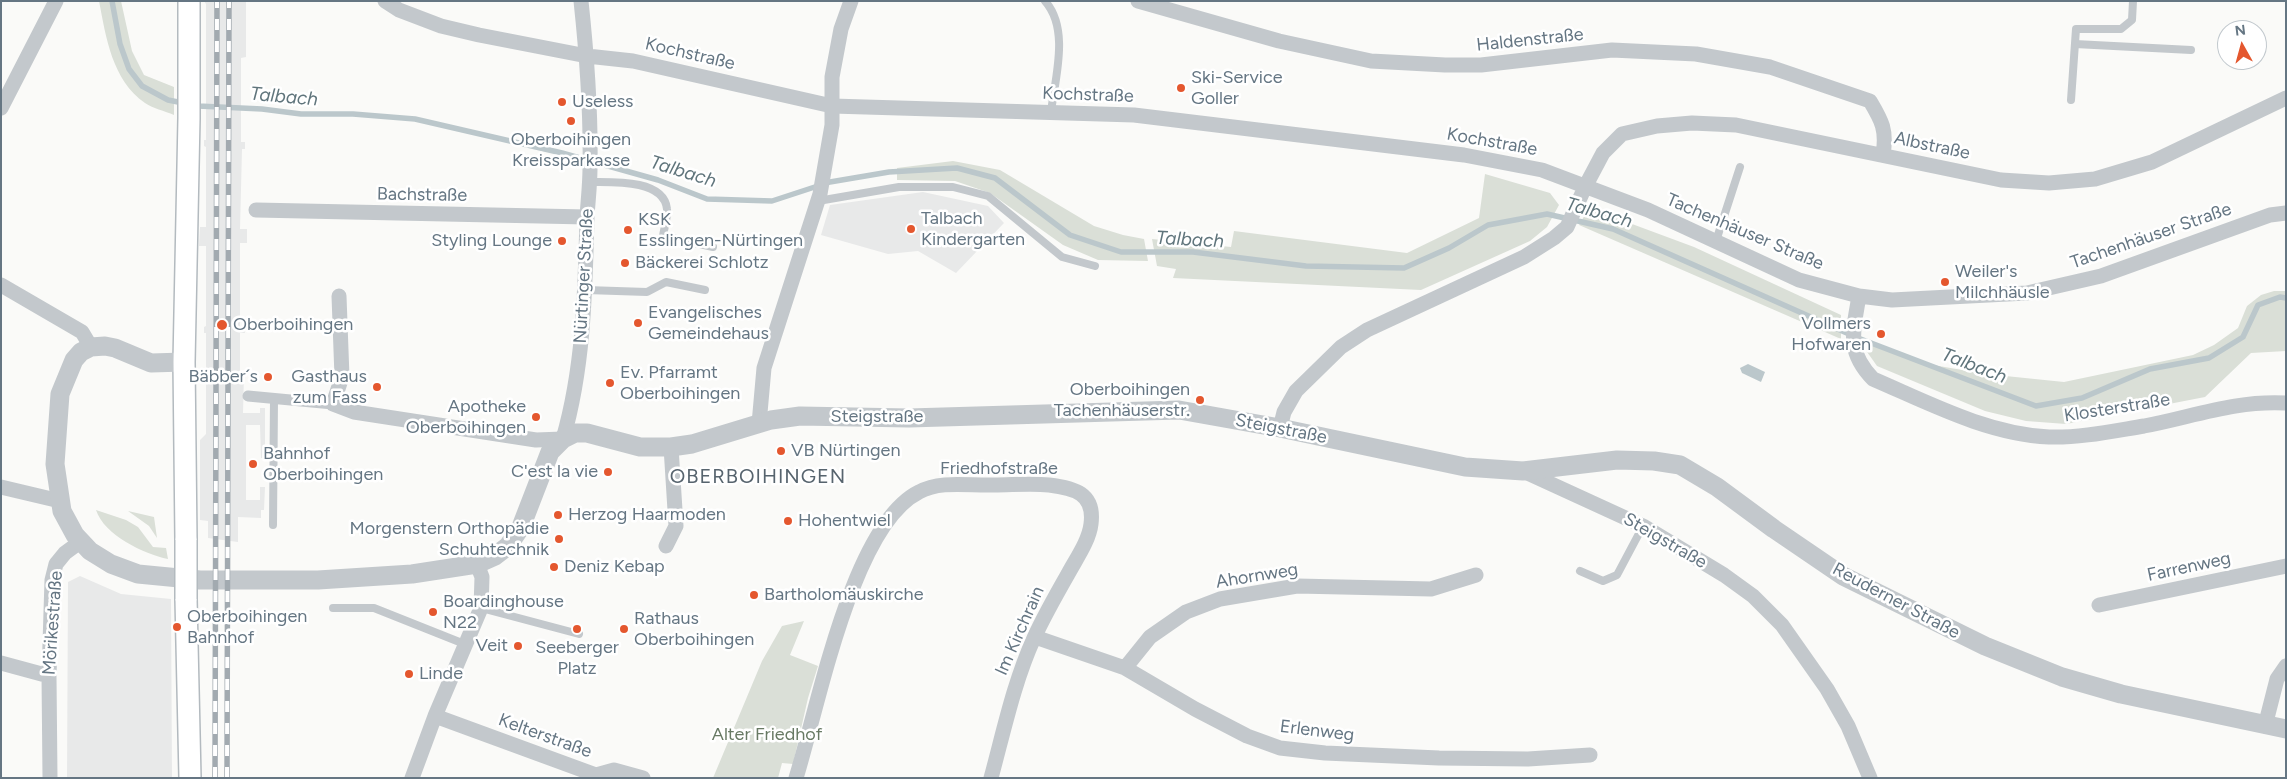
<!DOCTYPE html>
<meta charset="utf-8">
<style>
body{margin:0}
#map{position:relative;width:2287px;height:779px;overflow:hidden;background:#fafaf8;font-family:Figtree,sans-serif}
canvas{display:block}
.frame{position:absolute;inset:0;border:2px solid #657683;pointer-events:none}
.north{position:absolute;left:2217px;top:20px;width:50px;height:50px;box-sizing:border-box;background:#fff;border:1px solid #c1c8cd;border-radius:50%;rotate:353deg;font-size:14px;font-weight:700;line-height:20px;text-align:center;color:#657683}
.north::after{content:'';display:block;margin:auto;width:18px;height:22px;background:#e4572e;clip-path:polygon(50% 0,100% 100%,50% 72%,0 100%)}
</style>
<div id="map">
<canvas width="2287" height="779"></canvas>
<div class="frame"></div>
<div class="north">N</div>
</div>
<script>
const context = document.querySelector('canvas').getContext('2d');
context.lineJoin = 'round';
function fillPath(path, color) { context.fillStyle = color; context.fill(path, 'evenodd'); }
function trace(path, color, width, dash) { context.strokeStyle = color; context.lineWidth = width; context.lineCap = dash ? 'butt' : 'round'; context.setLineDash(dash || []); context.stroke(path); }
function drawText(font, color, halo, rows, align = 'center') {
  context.font = font + ' Figtree,sans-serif'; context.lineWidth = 5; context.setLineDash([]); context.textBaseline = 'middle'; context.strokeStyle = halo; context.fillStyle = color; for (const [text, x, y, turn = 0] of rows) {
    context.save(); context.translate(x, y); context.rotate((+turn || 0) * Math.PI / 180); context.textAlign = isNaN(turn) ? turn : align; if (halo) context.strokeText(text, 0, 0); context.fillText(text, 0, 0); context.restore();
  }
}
fillPath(new Path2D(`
 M204 1H246V57L241 58V142H245V149H242L240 229H247V243H240V326L244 327 245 333H240V374H244L243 413H260V408H265V458H261L260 425H246V500H260V487H265L264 510H261V518L238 517V542L208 538V521L200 520V440L206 434V333H204V327L206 326V246H199L200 227H206V147L204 146V140H206V4Z
 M923 192 988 206 1004 223 956 273 918 251 888 254 821 235 830 205Z
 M80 576 121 594 171 599 172 778H67L68 582Z`), '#e8e9e9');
fillPath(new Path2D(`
 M99 1H121L132 51 144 75 174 87V115C165 111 152 108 145 103 112 80 106 37 99 1Z
 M953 161 1000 170 1094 226 1123 235 1144 239 1148 261 1098 260 1063 245 990 193 955 181 897 180V168Z
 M1485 174 1550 193 1559 205 1547 227 1530 241 1421 290 1173 278 1176 269 1157 266 1152 239 1231 247 1234 231 1407 253 1479 218Z
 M1589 208 1694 247 1841 315V339L1579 225Z
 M2274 291H2286V351L2251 353 2205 397 2066 424 2026 421 1985 411 1877 366 1865 349 1864 338 1927 364 1986 374 2064 382 2193 355 2214 345 2238 328 2247 306 2261 295Z
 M96 510 126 520 138 527 153 547 166 548 168 559C144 554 104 535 96 510Z
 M128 511 154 517 157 538 149 526Z
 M804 621 790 655 818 666 808 698 793 764 782 763 778 778H713L762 661 782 626Z`), '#dadfd7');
fillPath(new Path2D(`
 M1748 364 1765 372 1761 382 1742 373 1740 368Z`), '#bbc7cb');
trace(new Path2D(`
 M112 1 120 44 129 69 142 86 168 100 198 106 262 109 301 114H353L415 119 562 153 658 180 707 199 772 201 830 182 889 172 957 168 995 178 1070 235 1121 252H1193L1306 266 1404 268 1449 248 1488 225 1547 214 1613 229 1858 338 2036 406 2082 398 2150 369 2209 358 2243 337 2258 305 2280 297 2286 298`), '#bbc7cb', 5.5);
const secondary = new Path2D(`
 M186 540 184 362 189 118V1
 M186 599 190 778`);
trace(secondary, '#b3babf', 24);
trace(new Path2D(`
 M1045 1C1070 29 1055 78 1051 112
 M2075 44 2191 50
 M2071 100 2076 29H2121L2132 20 2133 1
 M589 182C612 182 664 179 667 209 668 217 664 228 663 236L713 247
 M818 201 899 187H953L988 196 1062 257 1095 266
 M1716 241 1740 167
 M586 290 647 292 666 282 705 290
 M273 525 274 399
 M1580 571 1603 581 1617 575 1643 526
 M333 608H374L467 645
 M481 608 579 634`), '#c3c8cc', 8);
trace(new Path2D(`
 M248 396 333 404`), '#c3c8cc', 11);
trace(new Path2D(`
 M385 1 399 10 441 26 479 35 587 56 633 61 832 106 1134 115 1464 155 1542 170 1648 210 1799 280 1859 296 1892 300 2027 293 2101 276 2270 215 2286 213
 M1138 1 1279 41 1371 61 1445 65H1481L1612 50 1696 54 1770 67 1870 101C1882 121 1887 130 1883 155
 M1 108 56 1
 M256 210 587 217
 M1 285 82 332 91 347
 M339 296 342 377 333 404 354 412 536 440 563 439C584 366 585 292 587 217 588 201 590 184 590 168 591 112 587 57 581 1
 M1859 296C1853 332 1846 351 1873 379 1929 403 1987 434 2049 437 2080 438 2113 431 2144 426 2192 417 2236 400 2286 403
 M759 424 764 368 820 194 832 125V77L841 29 851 1
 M1280 428 1284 412 1296 391 1341 347 1367 330 1524 257 1554 238 1567 227 1585 187 1603 153 1622 134 1657 126 1692 123 1736 125 2001 180 2049 183 2095 179 2152 162 2286 98
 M1523 471 1643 526 1724 575 1753 596 1782 625 1827 689 1848 726 1870 778
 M1 487 60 501
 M666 546 676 526 671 447
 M2099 605 2286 566
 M1035 637 1125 668 1195 709 1247 736 1280 748 1325 753 1439 758 1528 759 1590 755
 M1 663 49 676
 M1125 668 1150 637 1186 612 1220 599 1297 586 1431 589 1476 575
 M435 716 596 775 614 770 643 778
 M2265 726 2277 679 2286 666
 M50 778 49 676 52 580 56 564 65 553 80 542
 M412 778 435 716 481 608 482 577 477 564
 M796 778C818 708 852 525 919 492 941 480 969 486 994 485 1012 485 1031 483 1049 485 1074 488 1095 493 1091 524 1089 541 1076 559 1068 574 1056 595 1044 616 1034 638 1014 682 1004 730 991 778`), '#c3c8cc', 15);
trace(new Path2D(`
 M184 362 151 363 115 348 105 346 91 347 81 352 74 360 60 394 55 464 62 511 75 535 90 551 111 564 138 574 200 580H318L412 574 477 564 495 556 508 546 521 527 550 452 563 439 575 433H587L640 447H671L692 444 771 420 800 416 909 418 1179 410 1280 428 1465 467 1523 471 1617 460 1654 461 1680 465 1717 487 1774 529 1843 576 1985 646 2062 677 2121 694 2286 729`), '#c3c8cc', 19);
trace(secondary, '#fff', 21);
const rail = new Path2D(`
 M215 778 217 1
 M227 778 229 1`);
trace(rail, '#a2aab0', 5.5);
trace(rail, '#fff', 4, [11]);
const secondaryBridge = new Path2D(`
 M186 540V599`);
trace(secondaryBridge, '#b3babf', 24, []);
trace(secondaryBridge, '#fff', 21);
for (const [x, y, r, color] of [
 [1181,88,5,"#e4572e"],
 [562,102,5,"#e4572e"],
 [571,121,5,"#e4572e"],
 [911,229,5,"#e4572e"],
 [628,230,5,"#e4572e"],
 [562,241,5,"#e4572e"],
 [625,263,5,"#e4572e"],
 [1945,282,5,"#e4572e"],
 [638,323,5,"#e4572e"],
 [222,325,6,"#e4572e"],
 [1881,334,5,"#e4572e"],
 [268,377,5,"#e4572e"],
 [610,383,5,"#e4572e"],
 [377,387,5,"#e4572e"],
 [1200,400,5,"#e4572e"],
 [536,417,5,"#e4572e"],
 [781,451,5,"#e4572e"],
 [253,464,5,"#e4572e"],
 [608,472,5,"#e4572e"],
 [558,515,5,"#e4572e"],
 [788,521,5,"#e4572e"],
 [559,539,5,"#e4572e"],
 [554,567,5,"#e4572e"],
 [754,595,5,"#e4572e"],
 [433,612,5,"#e4572e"],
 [177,627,5,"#e4572e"],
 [577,629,5,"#e4572e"],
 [624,629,5,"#e4572e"],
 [518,646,5,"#e4572e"],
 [409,674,5,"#e4572e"]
]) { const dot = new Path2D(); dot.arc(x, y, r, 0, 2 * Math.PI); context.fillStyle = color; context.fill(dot); trace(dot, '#fff', 2); }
drawText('18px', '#657683', '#fff', [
 ["Haldenstraße",1530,40,-6],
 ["Kochstraße",690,54,13],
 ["Kochstraße",1088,95,2],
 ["Kochstraße",1492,142,10],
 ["Albstraße",1932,146,12],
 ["Bachstraße",422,195,1],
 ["Tachenhäuser Straße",1745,232,23],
 ["Tachenhäuser Straße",2151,236,-19],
 ["Nürtinger Straße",584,276,-87],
 ["Klosterstraße",2117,408,-9],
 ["Steigstraße",877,417],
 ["Steigstraße",1281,429,11],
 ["Friedhofstraße",999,469],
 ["Steigstraße",1665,541,30],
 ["Farrenweg",2189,567,-12],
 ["Ahornweg",1257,576,-9],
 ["Reuderner Straße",1896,601,28],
 ["Mörikestraße",53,623,-86],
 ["Im Kirchrain",1020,631,-66],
 ["Erlenweg",1317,731,7],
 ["Kelterstraße",545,736,20]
]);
drawText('18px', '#657683', '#fff', [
 ["Ski-Service",1191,78],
 ["Goller",1191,99],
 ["Useless",572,102],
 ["Oberboihingen",571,140,"center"],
 ["Kreissparkasse",571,161,"center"],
 ["Talbach",921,219],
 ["Kindergarten",921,240],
 ["KSK",638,220],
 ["Esslingen-Nürtingen",638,241],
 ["Styling Lounge",552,241,"right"],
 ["Bäckerei Schlotz",635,263],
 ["Weiler's",1955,272],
 ["Milchhäusle",1955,293],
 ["Evangelisches",648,313],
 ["Gemeindehaus",648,334],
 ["Vollmers",1871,324,"right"],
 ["Hofwaren",1871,345,"right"],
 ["Oberboihingen",233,325],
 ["Ev. Pfarramt",620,373],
 ["Oberboihingen",620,394],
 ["Bäbber´s",258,377,"right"],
 ["Gasthaus",367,377,"right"],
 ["zum Fass",367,398,"right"],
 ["Oberboihingen",1190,390,"right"],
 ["Tachenhäuserstr.",1190,411,"right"],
 ["Apotheke",526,407,"right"],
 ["Oberboihingen",526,428,"right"],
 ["VB Nürtingen",791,451],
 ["Bahnhof",263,454],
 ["Oberboihingen",263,475],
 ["C'est la vie",598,472,"right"],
 ["Herzog Haarmoden",568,515],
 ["Hohentwiel",798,521],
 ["Morgenstern Orthopädie",549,529,"right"],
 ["Schuhtechnik",549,550,"right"],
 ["Deniz Kebap",564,567],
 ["Bartholomäuskirche",764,595],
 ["Boardinghouse",443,602],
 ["N22",443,623],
 ["Oberboihingen",187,617],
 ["Bahnhof",187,638],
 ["Rathaus",634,619],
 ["Oberboihingen",634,640],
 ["Veit",508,646,"right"],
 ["Seeberger",577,648,"center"],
 ["Platz",577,669,"center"],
 ["Linde",419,674]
], 'left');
drawText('18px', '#687a64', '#fff', [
 ["Alter Friedhof",767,735]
]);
drawText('italic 19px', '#60757c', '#fff', [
 ["Talbach",284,97,5],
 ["Talbach",683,172,17],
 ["Talbach",1599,213,16],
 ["Talbach",1190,240,3],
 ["Talbach",1974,366,21]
]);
context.letterSpacing = '1px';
drawText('20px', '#57646e', '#fff', [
 ["OBERBOIHINGEN",758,477]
]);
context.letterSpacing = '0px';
</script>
